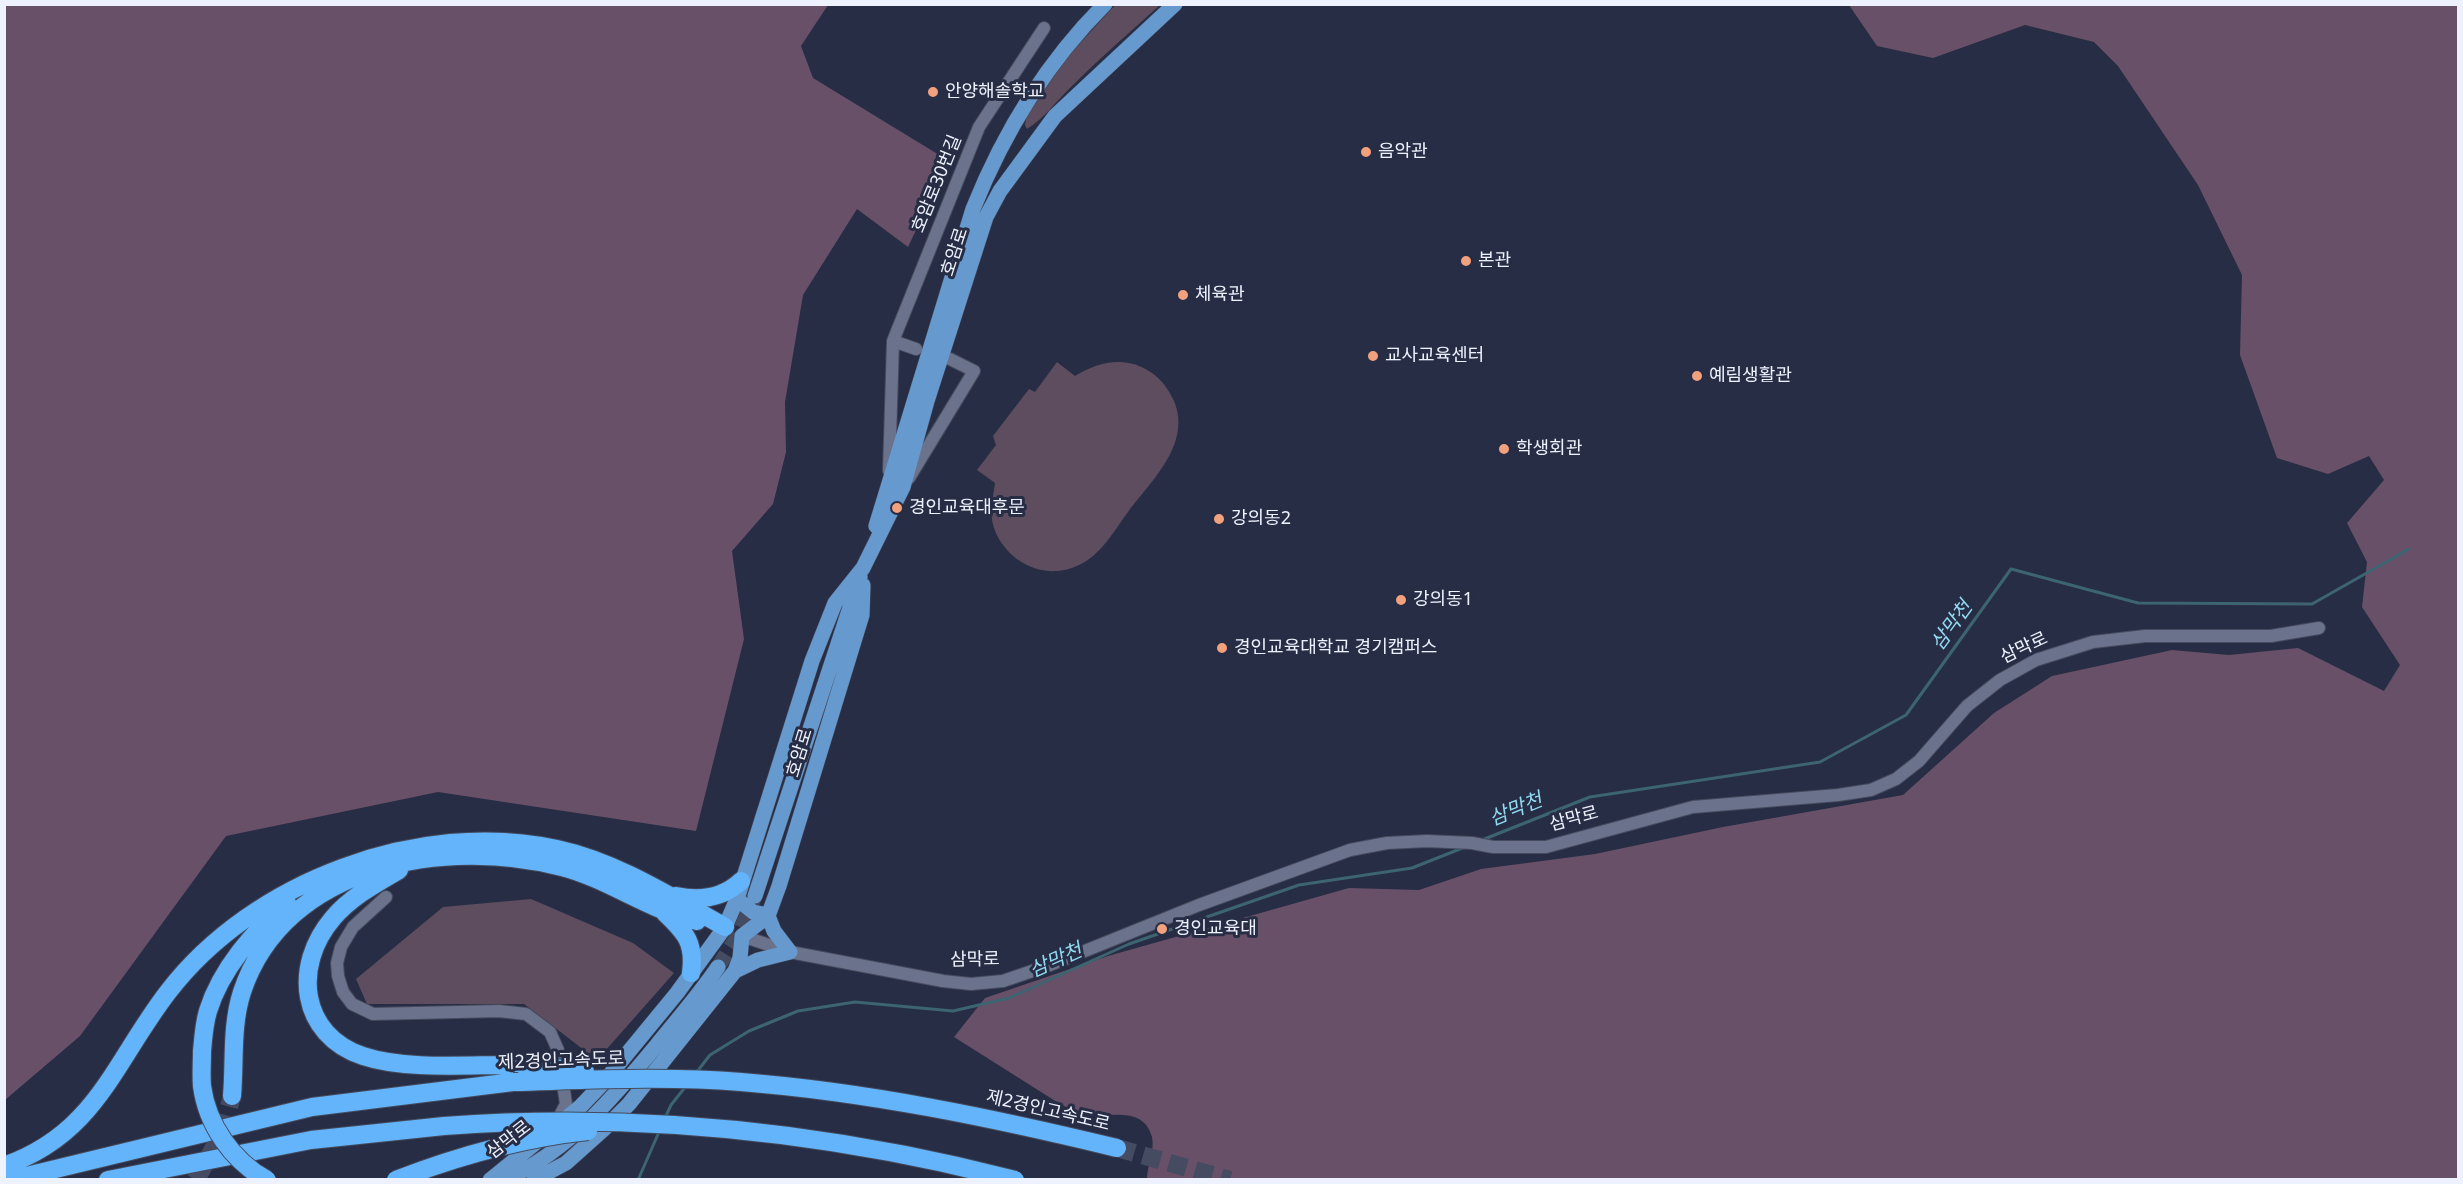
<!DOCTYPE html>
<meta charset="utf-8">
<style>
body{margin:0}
#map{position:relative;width:2463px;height:1184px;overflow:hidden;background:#272d44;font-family:"Noto Sans",sans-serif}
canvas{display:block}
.frame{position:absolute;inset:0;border:6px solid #eef2fe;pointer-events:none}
</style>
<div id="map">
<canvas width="2463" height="1184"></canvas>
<div class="frame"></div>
</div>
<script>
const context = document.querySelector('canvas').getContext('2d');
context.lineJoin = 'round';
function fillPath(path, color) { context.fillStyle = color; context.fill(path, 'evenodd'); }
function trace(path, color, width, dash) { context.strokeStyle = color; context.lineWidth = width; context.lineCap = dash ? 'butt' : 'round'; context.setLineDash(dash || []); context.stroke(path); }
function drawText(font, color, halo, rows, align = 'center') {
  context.font = font + ' "Noto Sans","Noto Sans KR",sans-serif'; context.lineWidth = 6; context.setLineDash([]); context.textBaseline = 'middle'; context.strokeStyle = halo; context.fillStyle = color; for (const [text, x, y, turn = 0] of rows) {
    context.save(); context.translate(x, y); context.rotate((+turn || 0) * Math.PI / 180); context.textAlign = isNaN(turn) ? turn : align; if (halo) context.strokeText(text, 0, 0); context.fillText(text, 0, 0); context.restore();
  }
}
fillPath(new Path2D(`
 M1115 5H1160C1130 32 1100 58 1071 87 1057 100 1044 119 1027 129L1025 125C1031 92 1091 32 1115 5Z
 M1057 362 1075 376C1099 361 1127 355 1152 373 1162 380 1169 390 1174 401 1192 444 1151 481 1128 512 1114 531 1101 555 1079 565 1045 582 1006 562 994 528 989 513 993 498 995 483L977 470 996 445 993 436 1029 389 1035 392Z
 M531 899 633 943 674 973 597 1060 524 1004H367L356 979 443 907Z`), '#5e4d5f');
fillPath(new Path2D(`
 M5 4 828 5 801 46 813 78 949 161 908 247 857 209 803 295 785 402 786 452 773 504 732 551 744 639 696 831 438 792 226 836 80 1036 5 1100Z
 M1849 5H2458V1179H1147C1147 1167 1155 1149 1152 1137 1144 1108 1116 1116 1096 1115 1083 1115 1071 1109 1060 1104L954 1037 985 998 1108 956 1349 888 1419 890 1481 869 1595 854 1723 827 1903 795 1994 713 2052 676 2172 650 2229 655 2298 648 2384 691 2400 665 2362 607 2367 562 2347 523 2384 480 2369 456 2328 474 2277 458 2240 355 2242 275 2198 185 2118 66 2094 42 2025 25 1933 58 1877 46Z`), '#685069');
trace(new Path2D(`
 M1482 840 1590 797 1820 762 1906 715 2011 569 2138 603 2312 604 2409 549
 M696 1073 710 1055 749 1031 798 1011 855 1002 953 1011 1009 998 1129 944 1299 885 1412 868 1465 847
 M665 1118 671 1105 686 1086
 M638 1180 659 1132`), '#3d6471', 3);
trace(new Path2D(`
 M718 967 739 934 754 898`), '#454b60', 15, [15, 8]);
trace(new Path2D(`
 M1117 1148 1230 1180
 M196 1180 222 1133 232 1096`), '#454b60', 18, [18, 9]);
const minor = new Path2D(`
 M893 341 916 349
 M889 471 893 341 979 127 1044 28
 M909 478 974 371 950 359
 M386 897 353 927 341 947 337 963 338 976 343 992 352 1004 373 1014 499 1011 526 1014 550 1032 558 1050 566 1104 555 1125
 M742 936 790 952 943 981 971 984 1003 981 1050 965 1199 905 1350 850 1387 843 1427 841 1472 843 1493 847H1546L1693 807 1838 795 1871 790 1896 779 1919 761 1967 706 2000 680 2036 660 2093 642 2145 636H2271L2319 628`);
const major = new Path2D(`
 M876 526 973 209C1003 134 1047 62 1105 4
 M755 896 860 577
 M737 899 753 912 768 915
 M742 936 768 916 779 886 862 615 863 585
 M735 971 758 960 790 952 774 931 768 916
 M490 1180 581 1106 603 1083 677 993 725 927 737 899 812 661 835 603 863 568 903 487 927 401 986 217 1000 191 1055 116 1175 4
 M505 1180C568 1151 613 1098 656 1046 677 1020 699 995 718 967
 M534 1180 566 1163 604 1129 629 1104 735 971 740 958 742 936`);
const highway = new Path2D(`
 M399 870C375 884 351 897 333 918 292 966 300 1035 363 1056 408 1071 475 1064 523 1065
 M676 896C700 901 723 898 741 881
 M665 913C686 933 695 943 691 973
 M202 1052C203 1039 204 1024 208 1011 221 969 254 931 287 903
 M232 1096C235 1061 231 1026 242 992 285 863 447 837 562 867 609 879 650 911 697 921
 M4 1166C96 1134 114 1062 168 992 253 881 420 819 557 849 617 862 671 897 725 927
 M10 1180 312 1107 513 1082
 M108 1180 311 1140 444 1126`);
trace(minor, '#454a5d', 14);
trace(major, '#454a5d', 16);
trace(highway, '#454a5d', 20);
trace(minor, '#6a728c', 12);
trace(major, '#669ace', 15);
trace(highway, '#63b4fa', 18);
const highwayBridge = new Path2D(`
 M202 1052C202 1063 201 1075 202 1086 207 1124 232 1161 267 1180
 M523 1065 585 1071
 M513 1082C589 1080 665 1076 741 1082 868 1092 993 1118 1117 1148
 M444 1126C636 1112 829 1132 1015 1180
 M396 1180C458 1156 522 1138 588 1131`);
trace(highwayBridge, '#454a5d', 20, []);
trace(highwayBridge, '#63b4fa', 18);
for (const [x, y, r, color] of [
 [933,92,6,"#f2a17e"],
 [1366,152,6,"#f2a17e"],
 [1466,261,6,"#f2a17e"],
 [1183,295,6,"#f2a17e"],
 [1373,356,6,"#f2a17e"],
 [1697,376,6,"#f2a17e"],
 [1504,449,6,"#f2a17e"],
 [897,508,6,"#f2a17e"],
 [1219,519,6,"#f2a17e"],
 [1401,600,6,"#f2a17e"],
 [1222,648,6,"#f2a17e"],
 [1162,929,6,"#f2a17e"]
]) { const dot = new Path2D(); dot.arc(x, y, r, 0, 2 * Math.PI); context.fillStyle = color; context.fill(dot); trace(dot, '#272d44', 2); }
drawText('18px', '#eef2fe', '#272d44', [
 ["안양해솔학교",945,92],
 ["음악관",1378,152],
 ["본관",1478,261],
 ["체육관",1195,295],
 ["교사교육센터",1385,356],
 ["예림생활관",1709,376],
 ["학생회관",1516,449],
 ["경인교육대후문",909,508],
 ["강의동2",1231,519],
 ["강의동1",1413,600],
 ["경인교육대학교 경기캠퍼스",1234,648],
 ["경인교육대",1174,929]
], 'left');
drawText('18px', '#eef2fe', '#272d44', [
 ["호암로30번길",937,184,-68],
 ["호암로",955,252,-72],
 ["삼막로",2024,648,-25],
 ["호암로",800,753,-73],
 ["삼막로",1574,819,-15],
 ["삼막로",975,960,-1],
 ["제2경인고속도로",561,1061,-2],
 ["제2경인고속도로",1048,1111,13],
 ["삼막로",509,1140,-38]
]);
drawText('italic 20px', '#91d9f0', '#272d44', [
 ["삼막천",1952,626,-54],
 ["삼막천",1516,810,-22],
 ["삼막천",1056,961,-24]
]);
</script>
